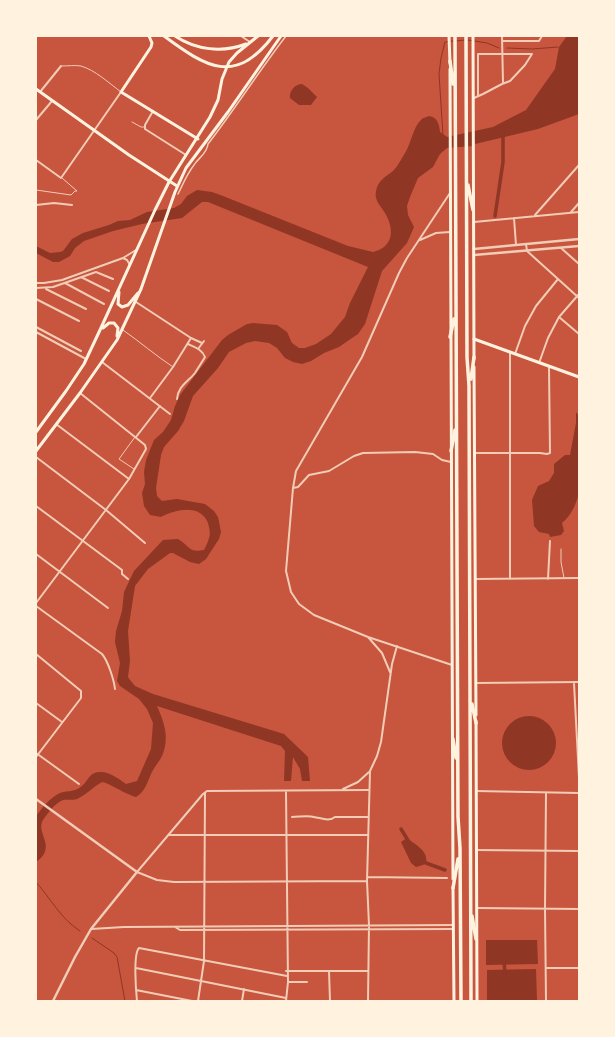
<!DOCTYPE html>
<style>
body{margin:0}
#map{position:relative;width:615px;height:1037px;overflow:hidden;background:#c8553d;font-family:"Varela Round",sans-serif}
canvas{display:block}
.frame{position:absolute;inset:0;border:37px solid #fff3e0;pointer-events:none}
</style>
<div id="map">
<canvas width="615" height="1037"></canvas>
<div class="frame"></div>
</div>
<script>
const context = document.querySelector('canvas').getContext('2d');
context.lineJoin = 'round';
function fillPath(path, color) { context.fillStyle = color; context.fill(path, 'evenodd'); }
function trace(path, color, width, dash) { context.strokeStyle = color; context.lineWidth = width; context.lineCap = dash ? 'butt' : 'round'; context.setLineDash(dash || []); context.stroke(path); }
fillPath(new Path2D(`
 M567 36H579V114L538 129 475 144 473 146 447 148 440 154 433 167 418 178 410 197 407 206 408 215 414 227 407 243 382 271 365 324 358 334 352 338 339 347 324 353 311 361 302 364 293 362 285 358 277 348 269 343 255 341 246 343 229 352 218 368 193 396 184 421 178 431 164 447 161 455 156 488 157 496 162 501 177 499 205 504 214 511 218 517 221 532 219 539 206 559 199 564 190 562 173 553H170L148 569 135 586 128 631 130 661 128 677 130 680 135 686 153 694 284 734 308 757 310 781H302L300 769 293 757 291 781H284L285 751 281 746 157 706C164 722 170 738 162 756 159 762 155 766 152 772 147 782 146 791 136 797 127 795 107 782 102 782 93 787 87 794 79 798 74 801 68 799 63 800 55 803 48 813 43 820 35 833 58 847 36 862V816C42 808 49 799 58 794 65 790 74 793 82 786 89 780 89 772 101 772 110 772 119 779 126 784L137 781 151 749 153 723 147 709 139 699 120 686 117 681 120 663 115 642 116 631 122 611 124 592 134 571 163 540 178 539C190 546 188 553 204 550 206 546 208 542 209 538 211 534 209 527 208 523 200 503 175 510 161 517L150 515 144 506 142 493 145 484 144 472 146 460 154 440 163 432 171 420 175 406 180 395 222 340 228 335 247 324 253 323 277 325 287 332 292 343 299 348H305L316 344 331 334 345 317 350 303 368 267 208 202H202L182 218 142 224 113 231 84 241 75 248 70 256 59 262H53L36 253V246L50 253 60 252 63 251 72 239 83 233 109 225 118 221 130 220 147 212 174 208 181 204 187 196 197 190 212 192 223 196 348 246 373 252C377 251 381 249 384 247 395 238 391 223 385 213 381 206 374 201 376 191 378 181 385 177 393 171 398 166 401 159 405 153 411 144 413 127 421 120 422 118 427 117 429 116 438 117 439 125 440 132L447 137 493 127 526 110 555 69 559 47Z
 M302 84 308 88 317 97 311 105H299L290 98C289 91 295 84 302 84Z
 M576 412 579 416V492C577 503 571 516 562 523L564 531 561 535 550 537 549 534 539 532 534 526 532 500 538 486 549 481 554 473V464L565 455H570L576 423Z
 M502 743a27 27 0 1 1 54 0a27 27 0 1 1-54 0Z
 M407 838C415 845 429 850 426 864L416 867 411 863 401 842Z
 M486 940H537L538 964 486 965Z
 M536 969 537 1001H487V970Z`), '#8f3625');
trace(new Path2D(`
 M468 40 487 43 499 48
 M456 41 465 40
 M507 48 532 49 558 47
 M443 135 439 74 441 58 445 42 453 41
 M36 882C51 899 61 919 80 931
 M92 938 114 953 117 957 125 1001
 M406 1001H407`), '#8f3625', 1);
trace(new Path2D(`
 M495 216 503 162V134
 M401 829 409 842
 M424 861 426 863 445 870
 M504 961 505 974`), '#8f3625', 3.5);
trace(new Path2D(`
 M62 66C68 66 75 65 81 66 95 70 109 83 121 92
 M132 122 141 127H144
 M36 190 71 195 75 191H77L62 178
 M123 330C140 342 155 355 173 367
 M134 469 119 459 135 437
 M561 549V562L564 578`), '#f1ccb7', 1);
trace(new Path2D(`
 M178 194C183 184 187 174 194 165 198 158 207 154 208 144 235 109 259 71 286 36`), '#f1ccb7', 1.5);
trace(new Path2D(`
 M241 36 250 42
 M502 36 503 83
 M503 41H539L542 36
 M40 92 61 66
 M478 96V54H532
 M474 98 483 94 502 84 510 81 525 65 532 54
 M153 111 145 125V129L186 155
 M36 120 52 101
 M36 160 61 178 121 92
 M450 193 407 258 399 273 362 357 296 471 293 488 286 571 291 592 299 604 314 615 368 637 452 665
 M36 205 54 203 72 205
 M571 212 579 203
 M535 215 579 165
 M514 218 516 245
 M474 222 579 212
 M420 240 436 233 450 232
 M526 244 527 251 579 298
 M561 248 579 264
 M123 258 127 260 130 265
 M81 277 109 291
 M36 283H44L62 280 123 258 136 250
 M65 283 104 304
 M36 288 53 287 96 272 113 279
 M46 289 86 309
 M36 299 79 321
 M136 302 191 338 202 343
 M559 317 579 334
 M36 327 81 351
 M36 332 86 359
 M198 349 204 341
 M515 354 525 326 536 306 558 279
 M102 362 170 414
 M539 363 548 338 559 317 579 294
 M150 398 173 367 191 338
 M177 399C178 386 188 382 195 373 198 368 202 362 205 357 202 349 194 347 188 344
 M56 424 129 479
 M136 437 160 406
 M475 453H540L547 454 550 453 549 367
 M36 457 106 510 145 543
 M293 488 298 487 309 475 329 471 354 456 363 453 415 452 433 454 442 460 451 462
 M36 506 122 570V574L128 579
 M36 554 108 608
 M475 579 579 578
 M510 579V353
 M548 579 550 541
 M36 603 129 479 146 449 145 445 80 393
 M36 606 102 654C108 661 114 680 115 689
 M368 637 382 653 390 672
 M36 654 81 691V698L36 757
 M476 683 579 682
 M574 683 579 778
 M36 703 62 722
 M36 753 79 784
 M343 789 358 782 369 772
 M286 791 288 982 286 1001
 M476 791 579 793
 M292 817C299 817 308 815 314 817 321 818 329 822 335 817H368
 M169 835H368
 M476 850 579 851
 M367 877 447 878
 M367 881 174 882 157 880 137 872 203 794 207 791 368 790
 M477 908 579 909
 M175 927 180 930 453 929
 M91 929 124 927 453 925
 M136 968 286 998
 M546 968H579
 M286 971H368
 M329 971 330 1001
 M288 982H307
 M136 990 192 1001
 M137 1001C136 991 133 954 139 948L287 976
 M198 1001 204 961 205 793
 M242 1001 244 989
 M286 1001H298
 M368 1001 369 925 367 881 370 771 377 756 381 742 392 664 397 646
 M546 1001 545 908 546 793`), '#f1ccb7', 2);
trace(new Path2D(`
 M474 249 579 239
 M474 255 579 246
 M36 799 137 872 91 929 75 957 53 1001`), '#f1ccb7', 2.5);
trace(new Path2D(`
 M36 89 129 155 177 186
 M474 339 579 377`), '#fff3e0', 3);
trace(new Path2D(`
 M149 36 152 43 151 47 121 92 198 139
 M164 36C206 67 235 86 273 36
 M175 36C196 50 222 53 246 44
 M449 36 450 63
 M473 36 474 359
 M450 69 453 879
 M119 292 118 304 122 307 128 305 138 293
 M103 328 109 323H114L118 328 117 336
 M474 367 476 715
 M36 432 66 391 84 364 100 330 155 210 169 182 210 117 218 100 222 79 229 62 237 53 258 36
 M36 451 80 393 117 340 141 289 175 192 186 168 228 112 281 36
 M476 721 477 1001
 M453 887 454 1001`), '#fff3e0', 3);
trace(new Path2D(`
 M455 36 458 817 460 848 461 1001
 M466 36 467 357 469 386 471 1001
 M450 61 453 84
 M468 185 473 210
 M450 337 454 319
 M471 379 474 357
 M451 451 455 430
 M472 704 476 723
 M453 739 456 758
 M453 888 458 859
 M472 916 476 939`), '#fff3e0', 3.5);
</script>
